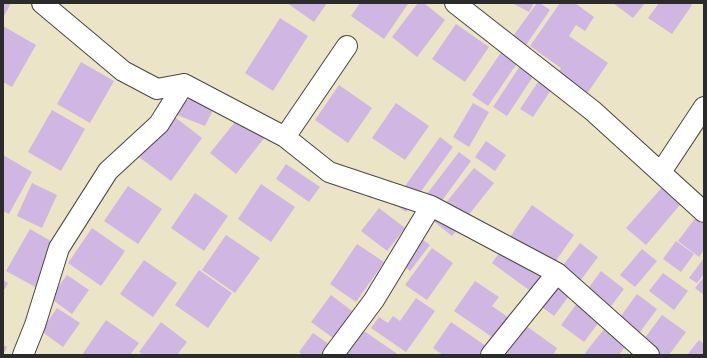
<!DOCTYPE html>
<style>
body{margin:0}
#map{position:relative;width:707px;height:358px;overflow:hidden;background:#ece4c6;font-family:Mynerve,sans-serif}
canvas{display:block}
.frame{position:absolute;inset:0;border:4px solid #2b2b2b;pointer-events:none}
</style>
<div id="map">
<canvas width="707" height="358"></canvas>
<div class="frame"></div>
</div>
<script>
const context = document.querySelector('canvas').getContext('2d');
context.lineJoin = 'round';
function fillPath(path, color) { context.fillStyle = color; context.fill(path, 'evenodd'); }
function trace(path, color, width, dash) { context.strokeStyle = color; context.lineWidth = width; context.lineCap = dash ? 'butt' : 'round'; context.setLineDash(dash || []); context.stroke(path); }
fillPath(new Path2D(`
 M3 3H11L3 18Z
 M287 3H327L314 22Z
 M360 3H407L408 4 384 39 351 16Z
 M418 3H424L445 20 417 57 392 37Z
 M512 3H534L529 12Z
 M537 3H540L550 10 524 48 511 39Z
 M560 3H575L594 17 585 31 576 25 569 36 608 63 584 98 555 77 561 68 530 46Z
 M613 3H645L633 18Z
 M659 3H689L692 5 672 34 648 18Z
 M280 18 308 36 273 91 245 73Z
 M456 24 489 47 465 82 432 59Z
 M3 26 36 45 12 87 3 82Z
 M504 48 520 59 488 106 472 95Z
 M81 62 114 81 90 123 57 104Z
 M522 63 536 72 507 116 493 107Z
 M540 79 553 87 533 117 520 109Z
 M339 85 372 108 348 143 315 120Z
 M197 95 215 106 205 126 177 115 183 102Z
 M396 103 429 126 405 160 372 138Z
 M473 103 489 112 469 147 453 137Z
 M52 110 85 129 61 171 28 152Z
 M171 114 202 138 171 181 139 157Z
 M239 117 265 137 236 174 210 153Z
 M440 137 453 147 406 212 393 203Z
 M486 141 506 155 495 171 475 157Z
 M459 152 471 161 430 217 417 207Z
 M3 155 32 172 9 214 3 211Z
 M286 164 320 187 309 202 276 179Z
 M474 168 494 183 452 236 432 220Z
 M32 183 57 195 42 228 17 216Z
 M666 183 685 199 646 245 626 228Z
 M261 184 295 207 271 242 238 219Z
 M128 186 162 209 138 244 104 221Z
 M195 193 228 216 204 251 171 228Z
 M532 205 574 235 533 293 492 263Z
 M379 208 405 228 387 251 361 231Z
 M699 213 704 217V250L699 257 678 241Z
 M92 228 125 251 101 286 68 263Z
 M30 229 63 248 39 289 6 271Z
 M226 235 260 258 235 293 202 270Z
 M418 236 430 245 410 271 398 261Z
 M676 241 694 254 681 272 663 259Z
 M580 243 598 257 554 316 535 302Z
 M357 244 384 262 356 302 330 284Z
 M432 248 453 263 427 300 405 285Z
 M642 249 657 261 635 287 620 275Z
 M704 258V274L697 283 689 278Z
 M144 260 177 283 153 317 120 294Z
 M199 270 232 293 208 328 175 305Z
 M601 271 624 289 584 342 561 325Z
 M663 273 688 291 674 310 649 291Z
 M67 275 89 290 72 314 50 298Z
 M704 277V295L695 288Z
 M3 280 8 283 3 292Z
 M475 281 499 297 492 306 509 318 495 339 454 311Z
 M637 294 657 309 635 339 615 324Z
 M331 295 360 317 340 343 311 322Z
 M416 298 435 311 406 352 371 328 379 317 388 323 393 316 400 321Z
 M57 308 80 323 63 347 41 331Z
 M662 315 686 332 669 355H632Z
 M106 320 139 343 130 355H82Z
 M161 322 187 342 177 355H144L139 352Z
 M451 322 486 346 480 355H443L433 348Z
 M522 323 557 348 553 355H500Z
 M361 329 399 355H343Z
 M604 329 626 345 619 355H587L585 353Z
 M313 333 336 349 331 355H303L299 352Z
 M699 340 704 344V355H687Z
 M3 345 7 347 3 355Z`), '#d0b6e2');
const minor = new Path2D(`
 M42 3 123 71 157 89 184 84 285 137 329 172 431 206
 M455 3 593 111 704 212
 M285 137 347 46
 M661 172 704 107
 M557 273 649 355
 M23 355 35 325 59 248 108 171 159 124 184 84
 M333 355 374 300 431 206 557 273 491 355`);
trace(minor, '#484742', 22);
trace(minor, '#fff', 20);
</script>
